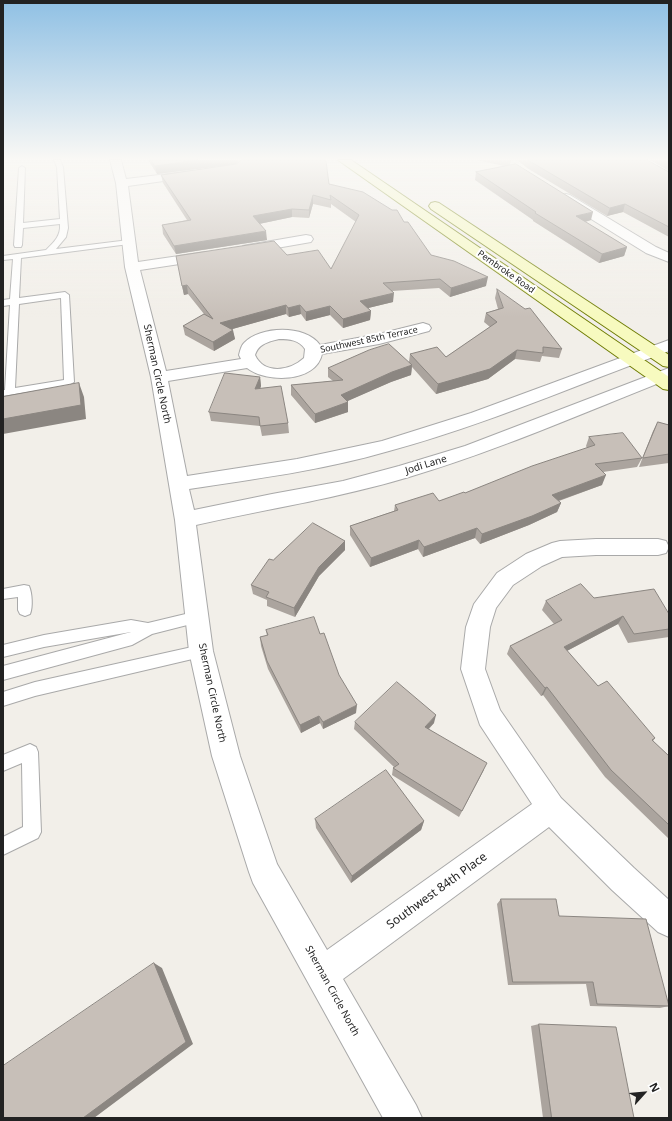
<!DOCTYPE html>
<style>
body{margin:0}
#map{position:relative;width:672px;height:1121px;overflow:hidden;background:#f2efe9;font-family:"Noto Sans",sans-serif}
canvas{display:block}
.frame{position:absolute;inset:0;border:4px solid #222;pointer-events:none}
.north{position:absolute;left:624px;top:1073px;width:40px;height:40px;-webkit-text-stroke:3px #fff;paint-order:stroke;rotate:63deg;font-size:11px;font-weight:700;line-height:16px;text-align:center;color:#222}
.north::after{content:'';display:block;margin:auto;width:14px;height:18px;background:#222;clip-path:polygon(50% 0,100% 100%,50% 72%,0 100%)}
</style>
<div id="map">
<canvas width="672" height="1121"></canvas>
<div class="frame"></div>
<div class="north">N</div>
</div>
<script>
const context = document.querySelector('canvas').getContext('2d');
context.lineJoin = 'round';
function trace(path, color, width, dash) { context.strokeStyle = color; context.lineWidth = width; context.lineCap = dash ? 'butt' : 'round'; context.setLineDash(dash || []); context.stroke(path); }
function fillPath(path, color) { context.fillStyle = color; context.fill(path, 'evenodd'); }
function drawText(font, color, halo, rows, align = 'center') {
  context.font = font + ' "Noto Sans",sans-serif'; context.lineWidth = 4; context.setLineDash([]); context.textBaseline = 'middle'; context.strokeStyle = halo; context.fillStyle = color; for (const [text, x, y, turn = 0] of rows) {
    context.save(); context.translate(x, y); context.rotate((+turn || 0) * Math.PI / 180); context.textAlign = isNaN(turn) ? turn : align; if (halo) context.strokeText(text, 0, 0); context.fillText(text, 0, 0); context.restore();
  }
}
const lane = new Path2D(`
 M54 160H60L63 167 68 228 66 237 56 249 129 240 133 242 129 244 21 258 19 298 65 292 69 295 74 382 69 385 3 396V390H5L10 305 3 306V300L10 299 13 259 3 260V256L46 250C54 242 61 236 60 224L23 228 22 245 21 247H15L14 245 19 168 22 166 25 168 23 223 60 219 57 167ZM61 298 64 380 15 388 19 304Z
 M24 585 29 586C32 593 33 607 30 614L25 616 20 614 18 610V597L3 599V589Z
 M198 611 203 613 205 617 203 621 152 634 132 645 3 680V666L131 632 44 647 3 657V645L44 635 131 620 148 623Z
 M201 645 206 647 208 651 206 655 201 657 35 696 3 706V692L35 682Z
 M30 744 36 747 38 752 41 832 38 838 3 855V837L23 827 22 763 3 771V755Z`);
const street = new Path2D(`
 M110 160H121L126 179 192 171 196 172 198 174 196 176 192 177 128 186 138 262 206 252 211 253 213 256 211 259 206 260 140 270 166 371 241 359 239 355C240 351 241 346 244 343 260 326 305 324 320 345L379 334 423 323 429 325 431 328 429 331 379 344 322 354C316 383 266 383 247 368L168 381 187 476 297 459 382 441 471 413 669 340V351C576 385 485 425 389 451 324 470 256 479 189 489L194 510 272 494 343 481 399 466 465 446 669 368V379C583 413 497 451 409 477 339 498 267 509 196 525L213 651 240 756 277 864 327 950 532 804 480 725 461 669 466 627 474 604 497 573 526 554 552 543 560 541 596 539H658L666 541 669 547 666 553 658 555H596L562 557 542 566 513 585 496 608 490 627 485 669 500 710 561 798 634 868 669 900V937L658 932 612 890 549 827 343 979 416 1105 422 1118H383L253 883 249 872 212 756 189 651 175 520 151 377 125 267 116 183ZM279 339C290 339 299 340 305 349L304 358C290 371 264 375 255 355 259 343 269 342 279 339Z
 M566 194 570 195 656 247 669 253V262L646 253 562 201 560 198 562 195Z
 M306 235 311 236 313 239 311 242 248 253 243 252 241 249 243 246 248 245Z`);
const secondary = new Path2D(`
 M338 160H351L669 377V390L663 389Z
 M435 202 439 203 669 355V367L663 366 431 209 429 206 431 203Z`);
trace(lane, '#a9a9a9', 2);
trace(street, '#a9a9a9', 2);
trace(secondary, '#707d05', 2);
fillPath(lane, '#fff');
fillPath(street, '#fff');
fillPath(secondary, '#f7fabf');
fillPath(new Path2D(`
 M148 160H325L329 184 404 222 431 255 486 286 450 297 439 288 392 291 393 302 368 308 371 311 370 320 343 328 330 315 306 321 301 314 289 317 286 314 232 329 235 339 214 351 185 335 183 326 204 314 188 294 184 295 176 256 287 255 331 269 356 222 331 204V208L313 204 309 218 292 217 259 224 267 240 176 254 163 234 162 225 187 220 163 183 161 175 236 164H237L157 174Z
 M476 160H511L510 165 591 220 585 222 627 247 624 256 599 263 533 221V220L475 180 476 172 504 166Z
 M517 160H647L669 172V237L623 212 607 216 527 168Z
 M650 160H669V171Z
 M497 289 562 349 559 358 542 356 540 362 515 359 488 379 436 394 412 367 411 375 391 382 347 401 348 402V412L315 423 291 395V385L333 381 328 377V368L409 362 410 354 446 357 490 327 484 322 486 313 498 309 495 298Z
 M260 377 261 386 260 389 288 423 289 433 262 436 260 426 211 421 209 412Z
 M658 422 669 425V463L639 467 653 431Z
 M589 437 642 458 637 467 603 472 602 485 559 501 561 503 557 512 529 525 480 544 475 538 423 557 418 549 370 567 350 535V526L394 511 395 505 439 501 465 493 587 448 586 446Z
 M345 541V550L319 576 295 617 267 606V600L253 594 251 585 273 560Z
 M594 598 669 614V637L628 643 618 624 567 651 598 686 655 738 653 741 669 756V839L605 777 543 695 541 696 507 654 510 646 554 624 542 610 546 601Z
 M266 630 320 634 356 713 323 729 320 723 301 733 268 669 261 646 260 637 267 636Z
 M355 722 434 723 429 729 484 770 459 817 392 775 393 768 394 767 354 729Z
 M315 819 424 821 421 830 351 883 316 828Z
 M501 899 559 916 669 1006 660 1008 590 1006 586 984 508 985 497 904Z
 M539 1024 634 1118H543L531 1026Z`), '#aba49e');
fillPath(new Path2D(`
 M198 160H236L237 164 157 174 155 166Z
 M313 195V204L309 218V210Z
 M625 204 623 212 607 216 610 208Z
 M292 209V217L254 225 253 216Z
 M593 212 591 220 574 225 576 216Z
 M266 231 267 240 176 254 174 246Z
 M627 247 624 256 599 263 602 254Z
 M488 277 486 286 450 297 451 288Z
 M187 285 188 294 184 295 182 286Z
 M394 293 393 302 360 310V301Z
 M286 305V314L222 332 220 323Z
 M300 305 301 314 289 317 288 308Z
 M330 306V315L306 321V312Z
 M371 311 370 320 343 328V319Z
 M233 330 235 339 214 351 213 342Z
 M517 350 515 359 488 379 436 394 438 384Z
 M412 365 411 375 391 382 341 404V395L392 372Z
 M260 377 261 386 256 399 255 389Z
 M79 383 84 397 86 419 3 434V419Z
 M348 402V412L315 423V414Z
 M606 475 602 485 549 504 552 495Z
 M561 503 557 512 529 525 480 544 482 534Z
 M477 528 475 538 423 557 424 547Z
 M419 540 418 549 370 567 371 558Z
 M345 541V550L319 576 295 617 294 608 319 567Z
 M623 616 618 624 559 655 564 647Z
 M547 687 543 695 541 696 545 688Z
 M357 705 356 713 323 729V722Z
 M436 715 434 723 423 734 425 727Z
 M319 716 320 723 301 733 300 725Z
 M424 821 421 830 351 883 352 876Z
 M154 963 162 968 193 1044 94 1118H83Z`), '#8b8681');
const building = new Path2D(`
 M151 160H198L155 166Z
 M242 160H325L326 161 329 184 363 192 392 210H397L404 222H408L431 255 454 261 488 277 451 288 440 279 383 283 394 293 360 301 371 311 343 319 330 306 306 312 300 305 288 308 286 305 220 323 233 330 213 342 183 326 204 314 213 319 187 285 182 286 176 256 274 241 287 255 318 250 331 269 359 215 330 195 331 200 313 195 309 210 292 209 253 216 266 231 174 246 162 225 191 220 161 175 236 164Z
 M528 160H647L669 172V227L625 204 610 208Z
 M516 164 593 212 576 216 627 247 602 254 535 213 536 212 476 172Z
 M497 289 525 309 530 308 562 349 543 347V353L517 350 490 369 438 384 410 354 437 347 446 357 497 322 486 313 503 308Z
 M389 344 412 365 392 372 341 395 348 402 315 414 291 385 343 380 328 368 369 350Z
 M225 373 260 377 255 389 281 386 288 423 260 426 259 417 209 412Z
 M79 383 81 405 3 419V397Z
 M658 422 669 425V454L643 458Z
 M623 433 642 458 595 464 606 475 552 495 561 503 532 516 482 534 477 528 424 547 419 540 371 558 350 526 398 510 395 505 433 493 439 501 464 492 465 493 532 466 595 445 589 437Z
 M313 523 345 541 319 567 294 608 266 597 269 592 251 585 269 559 273 560Z
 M581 584 594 598 654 589 669 614V629L634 634 623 616 564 647 598 686 607 681 655 738 652 740 669 756V825L611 770 547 687 545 688 510 646 562 620 546 601Z
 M314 617 320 634 324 633 339 675 357 705 323 722 319 716 300 725 267 661 260 637 268 635 266 630Z
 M397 682 436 715 425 727 487 763 462 811 393 768 399 764 355 722Z
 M386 770 424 821 352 876 315 819Z
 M501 899H556L559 916 646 919 669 1006 597 1004 593 982H513Z
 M154 963 186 1042 83 1118H3V1066Z
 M539 1024 616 1027 634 1118H552Z`);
fillPath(building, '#c7bfb8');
trace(building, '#8b8681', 1);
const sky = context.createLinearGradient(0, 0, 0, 317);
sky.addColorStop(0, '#8fc0e4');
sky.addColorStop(0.5, '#f9f8f5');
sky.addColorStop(1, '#f9f8f500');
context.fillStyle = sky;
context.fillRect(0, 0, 672, 317);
drawText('9px', '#222', '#fff', [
 ["Pembroke Road",506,272,35],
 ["Southwest 85th Terrace",369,340,-12]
]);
drawText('10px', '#222', '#fff', [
 ["Sherman Circle North",157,374,78],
 ["Jodi Lane",426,465,-17],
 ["Sherman Circle North",212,693,78],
 ["Sherman Circle North",332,991,61]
]);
drawText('12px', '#222', '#fff', [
 ["Southwest 84th Place",437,891,-36]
]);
</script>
